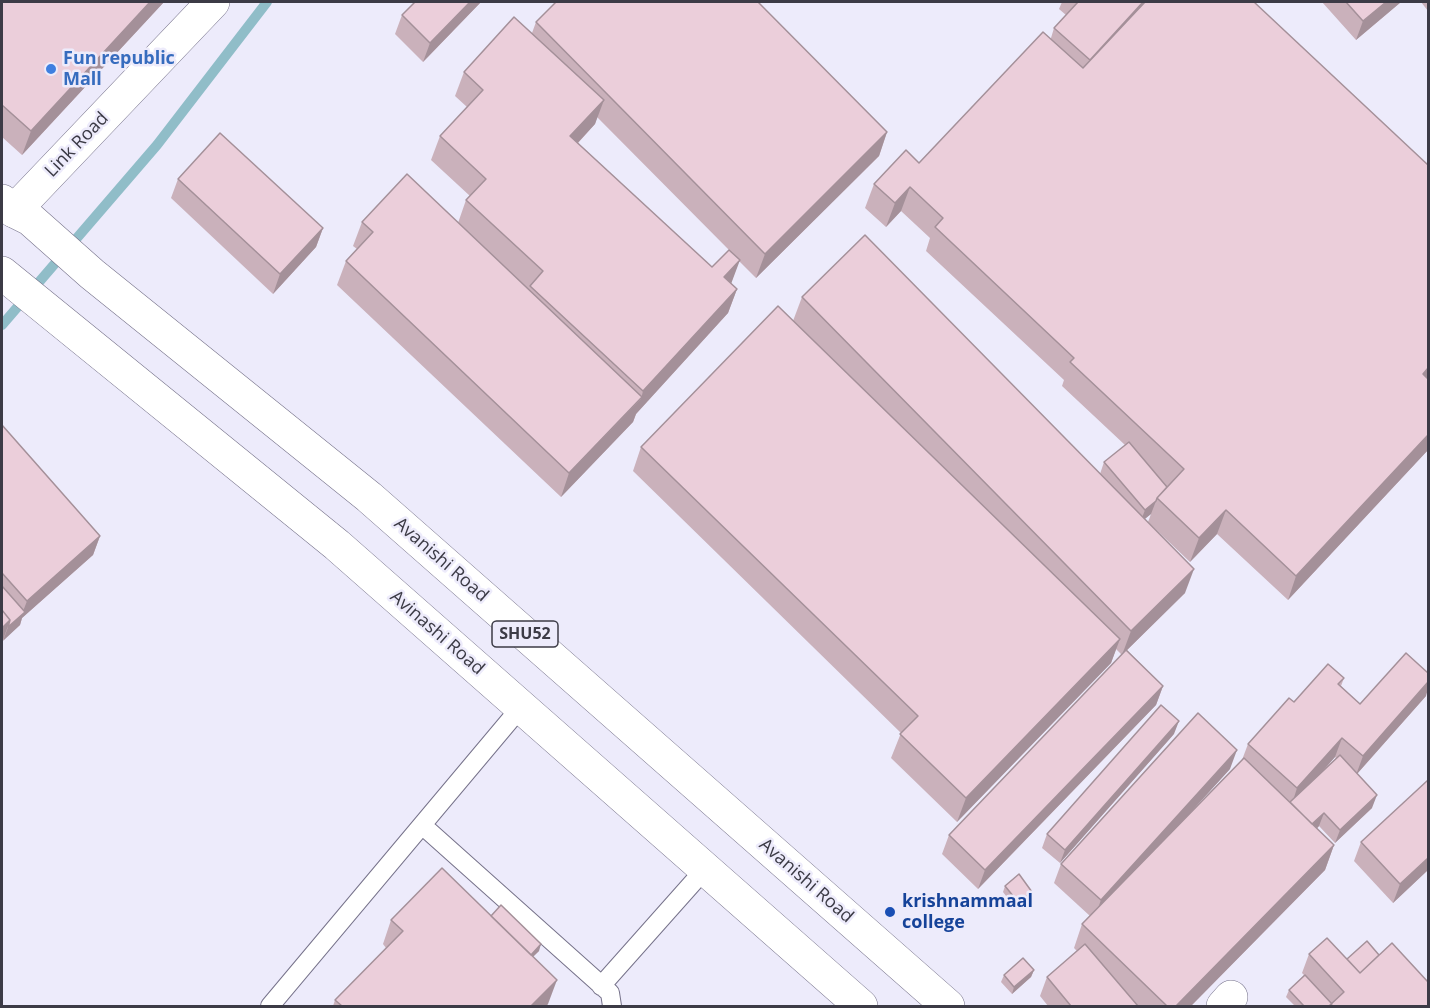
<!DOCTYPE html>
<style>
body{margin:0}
#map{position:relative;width:1430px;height:1008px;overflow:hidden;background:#edebfb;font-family:"Open Sans",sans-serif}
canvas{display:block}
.frame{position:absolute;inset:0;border:3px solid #3c3b46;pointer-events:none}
</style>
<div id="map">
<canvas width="1430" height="1008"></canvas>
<div class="frame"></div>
</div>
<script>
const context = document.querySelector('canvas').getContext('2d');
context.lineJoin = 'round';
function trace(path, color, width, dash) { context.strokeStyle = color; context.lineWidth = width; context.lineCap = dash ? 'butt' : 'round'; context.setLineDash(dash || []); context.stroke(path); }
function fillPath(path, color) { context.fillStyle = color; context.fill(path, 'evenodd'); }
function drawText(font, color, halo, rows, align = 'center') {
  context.font = font + ' "Open Sans",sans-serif'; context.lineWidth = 5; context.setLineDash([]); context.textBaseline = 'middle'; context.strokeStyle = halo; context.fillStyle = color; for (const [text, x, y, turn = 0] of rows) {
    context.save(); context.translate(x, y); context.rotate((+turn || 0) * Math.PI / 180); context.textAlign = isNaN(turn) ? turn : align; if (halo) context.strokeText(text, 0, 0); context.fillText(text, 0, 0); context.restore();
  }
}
trace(new Path2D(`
 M2 325 157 145 267 2`), '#90bdc8', 10);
const lane = new Path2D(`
 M422 825 610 993 612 1006
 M601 986 705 869
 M270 1006 521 707`);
const street = new Path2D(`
 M1223 1006 1231 997`);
const secondary = new Path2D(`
 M14 211 213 2`);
const primary = new Path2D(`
 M2 201 14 211 30 219 92 274 369 497 948 1006
 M2 273 337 545 861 1006`);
trace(lane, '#76728a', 20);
trace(street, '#76728a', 34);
trace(secondary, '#76728a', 34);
trace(primary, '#76728a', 34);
trace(lane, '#fff', 18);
trace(street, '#fff', 33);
trace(secondary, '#fff', 33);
trace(primary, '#fff', 33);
fillPath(new Path2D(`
 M2 2H164L22 155 2 137Z
 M481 2 423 62 395 34 402 15Z
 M1062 2H1254L1428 450 1288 600 1217 534 1190 562 1148 522 1151 514 1144 519 1185 593 1127 650 1163 686 1156 705 978 889 942 854 949 835 1122 655 1116 649 1111 663 957 822 891 758 901 733 633 471 641 447 793 321 802 297 1100 474 1104 462 1125 445 1062 386 1064 380 926 251 930 238 901 211 886 227 865 208 874 184 919 163 1051 38 1054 28 1066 15 1059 9Z
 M1322 2H1401L1356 40Z
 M1421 2H1428V11Z
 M536 22 887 132 879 156 756 278 739 261 731 283 737 289 728 313 636 414 633 422 561 497 337 285 346 261 357 249 353 246 362 222 458 223 466 200 470 196 431 160 440 136 467 107 455 96 464 72 532 33ZM597 117 729 250 712 267 578 143 595 124Z
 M178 179 323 228 316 247 273 294 171 198Z
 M2 425 100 536 93 555 22 618 20 625 3 640 2 643Z
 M1344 678 1341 686 1360 704 1426 696 1357 774 1372 808 1335 843 1319 826 1317 829 1334 845 1325 870 1191 1006H1048L1040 996 1047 977 1077 951 1074 948 1082 924 1090 916 1054 883 1061 864 1230 769 1183 820 1242 760 1248 744 1294 702ZM1335 757 1336 758 1323 771Z
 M1174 734 1060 863 1042 848 1047 834Z
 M1361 842 1428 870 1393 903 1354 861Z
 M1005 886 1030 898 1016 909 1003 892Z
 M491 916 539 951 533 957 548 1004 546 1006H333L335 1000 386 948 383 944 391 920Z
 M1309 954 1347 959 1379 955 1428 1006H1295L1286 997 1289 990 1304 975 1302 973Z
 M1034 970 1031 977 1012 994 1001 982 1004 975Z`), '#cab1bb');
fillPath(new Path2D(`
 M150 2H164L22 155 31 131Z
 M470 2H481L423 62 430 43Z
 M1143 2H1152L1090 60Z
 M1386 2H1401L1356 40 1363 21Z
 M604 100 595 124 562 160 570 136Z
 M887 132 879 156 756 278 765 254Z
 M910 187 901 211 886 227 895 203Z
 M323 228 316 247 273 294 280 274Z
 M740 260 731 284 724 277Z
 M737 289 728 313 636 414 633 422 561 497 569 473 641 399 643 391Z
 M1428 368V383L1423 374Z
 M1428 435V450L1288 600 1296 576Z
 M1156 501 1151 514 1140 523 1145 510Z
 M1226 510 1217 534 1190 562 1199 538Z
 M100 536 93 555 22 618 20 625 3 641 8 627 22 614 27 601Z
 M1194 569 1185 593 1122 655 1131 631Z
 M10 620 2 643V628Z
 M1120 639 1111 663 957 822 966 798Z
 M1428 682V689L1426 696 1356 775 1363 756Z
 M1163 686 1156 705 978 889 985 870Z
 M1179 721 1174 734 1060 863 1065 850Z
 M1342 738 1335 757 1291 807 1297 788Z
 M1237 750 1230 769 1094 919 1101 900Z
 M1377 795 1372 808 1335 843 1340 830Z
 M1324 813 1319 826 1302 843 1307 829Z
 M1334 845 1325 870 1191 1006H1176Z
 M1428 858V870L1393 903 1400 884Z
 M1032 892 1030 898 1016 909 1018 902Z
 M541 944 539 951 525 964 528 958Z
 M1034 970 1031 977 1012 994 1014 987Z
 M557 980 548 1004 546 1006H531Z`), '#a49099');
const building = new Path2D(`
 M2 2H150L31 131 2 105Z
 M415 2H470L430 43 402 15Z
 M556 2H758L887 132 765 254 536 22Z
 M1078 2H1143L1090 60 1054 28Z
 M1145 2H1254L1428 165V368L1423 374 1428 379V435L1296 576 1226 510 1199 538 1157 498 1184 469 1070 362 1074 358 935 227 943 218 910 187 895 203 874 184 906 150 919 163 1043 32 1083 68Z
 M1346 2H1386L1363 21Z
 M514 17 604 100 570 136 712 267 729 250 740 260 724 277 737 289 643 391 530 286 543 271 466 200 486 179 440 136 483 90 464 72Z
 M220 133 323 228 280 274 178 179Z
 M407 174 642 397 569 473 346 261 373 232 362 222Z
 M865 235 1194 569 1131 631 802 297Z
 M778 306 1120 639 966 798 900 734 918 716 641 447Z
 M2 425 100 536 27 601 2 573Z
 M1129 442 1167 487 1157 498 1156 501 1145 510 1104 462Z
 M2 586 25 612 8 627 10 620 2 610Z
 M2 610 10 620 2 628Z
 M1126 650 1163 686 985 870 949 835Z
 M1406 653 1428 673V682L1363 756 1342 738 1297 788 1248 744 1289 698 1294 702 1328 664 1344 678 1338 684 1360 704Z
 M1161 705 1179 721 1065 850 1047 834Z
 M1198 713 1237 750 1101 900 1061 864Z
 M1340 755 1377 795 1340 830 1324 813 1312 824 1290 802Z
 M1244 758 1334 845 1176 1006H1167L1082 924Z
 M1428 780V858L1400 884 1361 842Z
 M442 868 557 980 531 1006H342L335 1000 403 931 391 920Z
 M1019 874 1032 892 1018 902 1005 886Z
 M501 905 541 944 531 955 491 916Z
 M1327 938 1360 973 1392 943 1428 982V1006H1329L1344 992 1309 954Z
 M1367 941 1379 955 1360 973 1347 959Z
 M1085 944 1138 1006H1071L1047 977Z
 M1023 958 1034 970 1014 987 1004 975Z
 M1305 975 1332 1004 1329 1006H1304L1289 990Z`);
fillPath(building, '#ebceda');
trace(building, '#a49099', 1.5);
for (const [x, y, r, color] of [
 [51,69,6,"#3f7fe0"],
 [890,912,6,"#1a4fb4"]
]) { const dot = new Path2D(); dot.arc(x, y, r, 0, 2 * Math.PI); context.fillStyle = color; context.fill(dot); trace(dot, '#edebfb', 2); }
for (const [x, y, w] of [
 [525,634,66]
]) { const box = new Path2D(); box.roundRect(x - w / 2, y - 13, w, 26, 4.5); context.fillStyle = '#edebfb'; context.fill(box); trace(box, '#3c3b46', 1.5); }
drawText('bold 16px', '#3c3b46', null, [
 ["SHU52",525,634]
]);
drawText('bold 18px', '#366cbe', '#edebfb', [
 ["Fun republic",63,59],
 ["Mall",63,80]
], 'left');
drawText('18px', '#3c3b46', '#edebfb', [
 ["Link Road",77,145,-46],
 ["Avanishi Road",441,560,41],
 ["Avinashi Road",437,633,41],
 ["Avanishi Road",806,881,41]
]);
drawText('bold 18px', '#164399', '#edebfb', [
 ["krishnammaal",902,902],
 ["college",902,923]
], 'left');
</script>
